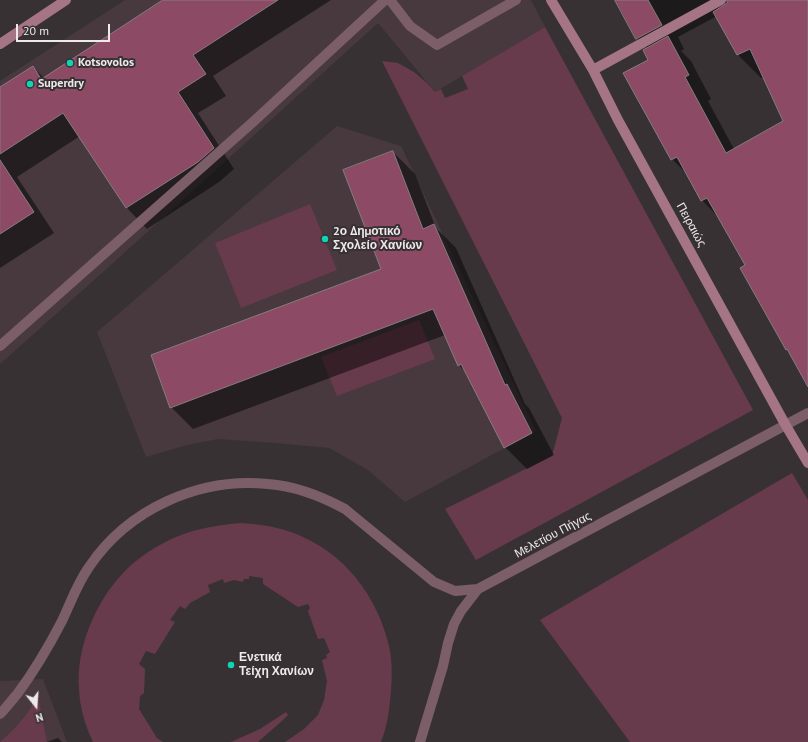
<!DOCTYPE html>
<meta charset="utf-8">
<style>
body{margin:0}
#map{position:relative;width:808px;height:742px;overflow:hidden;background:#383133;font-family:"PT Sans",sans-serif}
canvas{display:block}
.north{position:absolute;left:16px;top:686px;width:40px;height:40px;-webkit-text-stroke:3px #383133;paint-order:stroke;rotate:163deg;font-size:11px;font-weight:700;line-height:16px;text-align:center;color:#eee9eb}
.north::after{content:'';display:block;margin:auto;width:14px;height:18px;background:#eee9eb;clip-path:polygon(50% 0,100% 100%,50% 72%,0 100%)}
.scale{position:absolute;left:16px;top:24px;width:94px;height:18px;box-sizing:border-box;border:2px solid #eee9eb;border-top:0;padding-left:5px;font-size:12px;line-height:14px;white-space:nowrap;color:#eee9eb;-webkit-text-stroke:3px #383133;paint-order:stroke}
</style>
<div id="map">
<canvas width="808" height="742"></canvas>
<div class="north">N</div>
<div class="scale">20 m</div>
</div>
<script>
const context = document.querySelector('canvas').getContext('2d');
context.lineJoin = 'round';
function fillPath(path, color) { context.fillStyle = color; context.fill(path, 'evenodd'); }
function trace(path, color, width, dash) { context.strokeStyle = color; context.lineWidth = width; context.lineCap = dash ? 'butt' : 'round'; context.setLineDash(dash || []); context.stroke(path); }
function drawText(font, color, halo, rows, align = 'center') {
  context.font = font + ' "PT Sans",sans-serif'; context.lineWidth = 4; context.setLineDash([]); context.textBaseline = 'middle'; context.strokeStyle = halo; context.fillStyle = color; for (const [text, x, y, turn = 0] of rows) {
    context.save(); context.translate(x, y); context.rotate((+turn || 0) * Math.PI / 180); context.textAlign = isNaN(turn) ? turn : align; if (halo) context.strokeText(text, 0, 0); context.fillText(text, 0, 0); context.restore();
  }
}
fillPath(new Path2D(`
 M125 0H531L545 27 435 92 378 23 102 273 0 364V81Z
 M337 126 401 146 536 431 405 502 368 470 329 448 275 443 218 439 187 445 146 457 97 332Z
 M43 679 67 742H0V681Z`), '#47393e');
fillPath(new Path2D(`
 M545 27 753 410 476 560 445 509 552 456 562 418 382 61 398 63 414 72 427 83 435 92 441 89 445 98 468 89 462 76Z
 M310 204 337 270 241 308 215 243Z
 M419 320 435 359 337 396 321 357Z
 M792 473 808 500V742H630L540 620Z
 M241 523C266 525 287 528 309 540 350 560 379 602 389 646 393 664 392 683 390 701 389 714 386 729 381 742H285L304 729 318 715 324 700 327 681 322 660 327 658 326 655 330 652 324 638 318 639 308 611 310 608 308 604 298 607 263 584V578L249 576V579H244L243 582 234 580 224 583 223 579 208 585 210 592 190 603 185 609 180 606 170 620 175 622 155 654 146 651 139 664 145 669 144 693 140 696 139 709 157 738 163 742H93C85 725 80 708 79 689 76 648 95 603 123 573 137 558 157 545 176 537 197 528 219 525 241 523Z
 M38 697 47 742H0L14 729 26 715Z
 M286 712 288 715 283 720 258 742H231L260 729Z`), '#683b4c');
fillPath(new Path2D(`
 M165 0H331L213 76 226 96 198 113 234 169 219 182 147 229 127 208 80 136 17 177 54 233 0 268V88L33 67 44 78Z
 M616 0H808V384L791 354 786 349 746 266 719 218 702 200 689 176 672 159 649 60 648 49 637 38ZM717 16 738 55 761 78 764 77 785 121 734 149 708 101 711 99 691 61 681 51 684 49 678 37Z
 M393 152 415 174 436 228 456 248 525 404 529 408 554 455 527 469 505 447 466 373 459 365 445 335 193 429 171 407 383 269Z
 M58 738 62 742H47Z`), '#0007');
const building = new Path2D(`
 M163 0H278L193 55 206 74 178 92 214 148 198 162 126 208 63 113 0 154V87L33 66 41 79Z
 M615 0H648L662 25 636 39Z
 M727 0H808V387L787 349 786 350 740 268 745 265 707 198 701 201 677 157 671 160 623 73 648 60 643 50 668 36 689 75 685 77 726 153 783 121 750 49 737 55 713 12 724 5 727 3Z
 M393 151 423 229 434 224 505 385 507 384 532 433 504 448 461 364 458 366 433 309 170 408 151 355 381 269 343 170Z
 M0 160 34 212 0 234Z`);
fillPath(building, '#8c4a64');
trace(building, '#857c7f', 1);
trace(new Path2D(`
 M390 0 410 26 437 45 516 0
 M0 346 253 122 385 0
 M0 714C6 708 12 700 18 693 35 670 49 646 62 621 71 602 77 584 89 567 128 509 199 477 268 484 295 486 321 496 345 509L434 582 455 591 478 589
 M420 742 443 666 448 643 454 624 461 611 478 589 808 413`), '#7c5e68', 10);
trace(new Path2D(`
 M551 0 593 70 618 120 785 424 808 463
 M0 44 66 0
 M593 70 721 0`), '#a57586', 10);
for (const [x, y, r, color] of [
 [70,63,4,"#0dd5b5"],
 [30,84,4,"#0dd5b5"],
 [325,239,4,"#0dd5b5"],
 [231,665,4,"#0dd5b5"]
]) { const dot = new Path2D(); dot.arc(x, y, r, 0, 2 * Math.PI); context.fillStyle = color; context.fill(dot); trace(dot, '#383133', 1.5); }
drawText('bold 12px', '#eee9eb', '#383133', [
 ["Kotsovolos",78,63],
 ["Superdry",38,84],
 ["2ο Δημοτικό",333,232],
 ["Σχολείο Χανίων",333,246],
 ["Ενετικά",239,658],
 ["Τείχη Χανίων",239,672]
], 'left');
drawText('12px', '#eee9eb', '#383133', [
 ["Πειραιώς",691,225,61],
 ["Μελετίου Πήγας",553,535,-28]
]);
</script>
